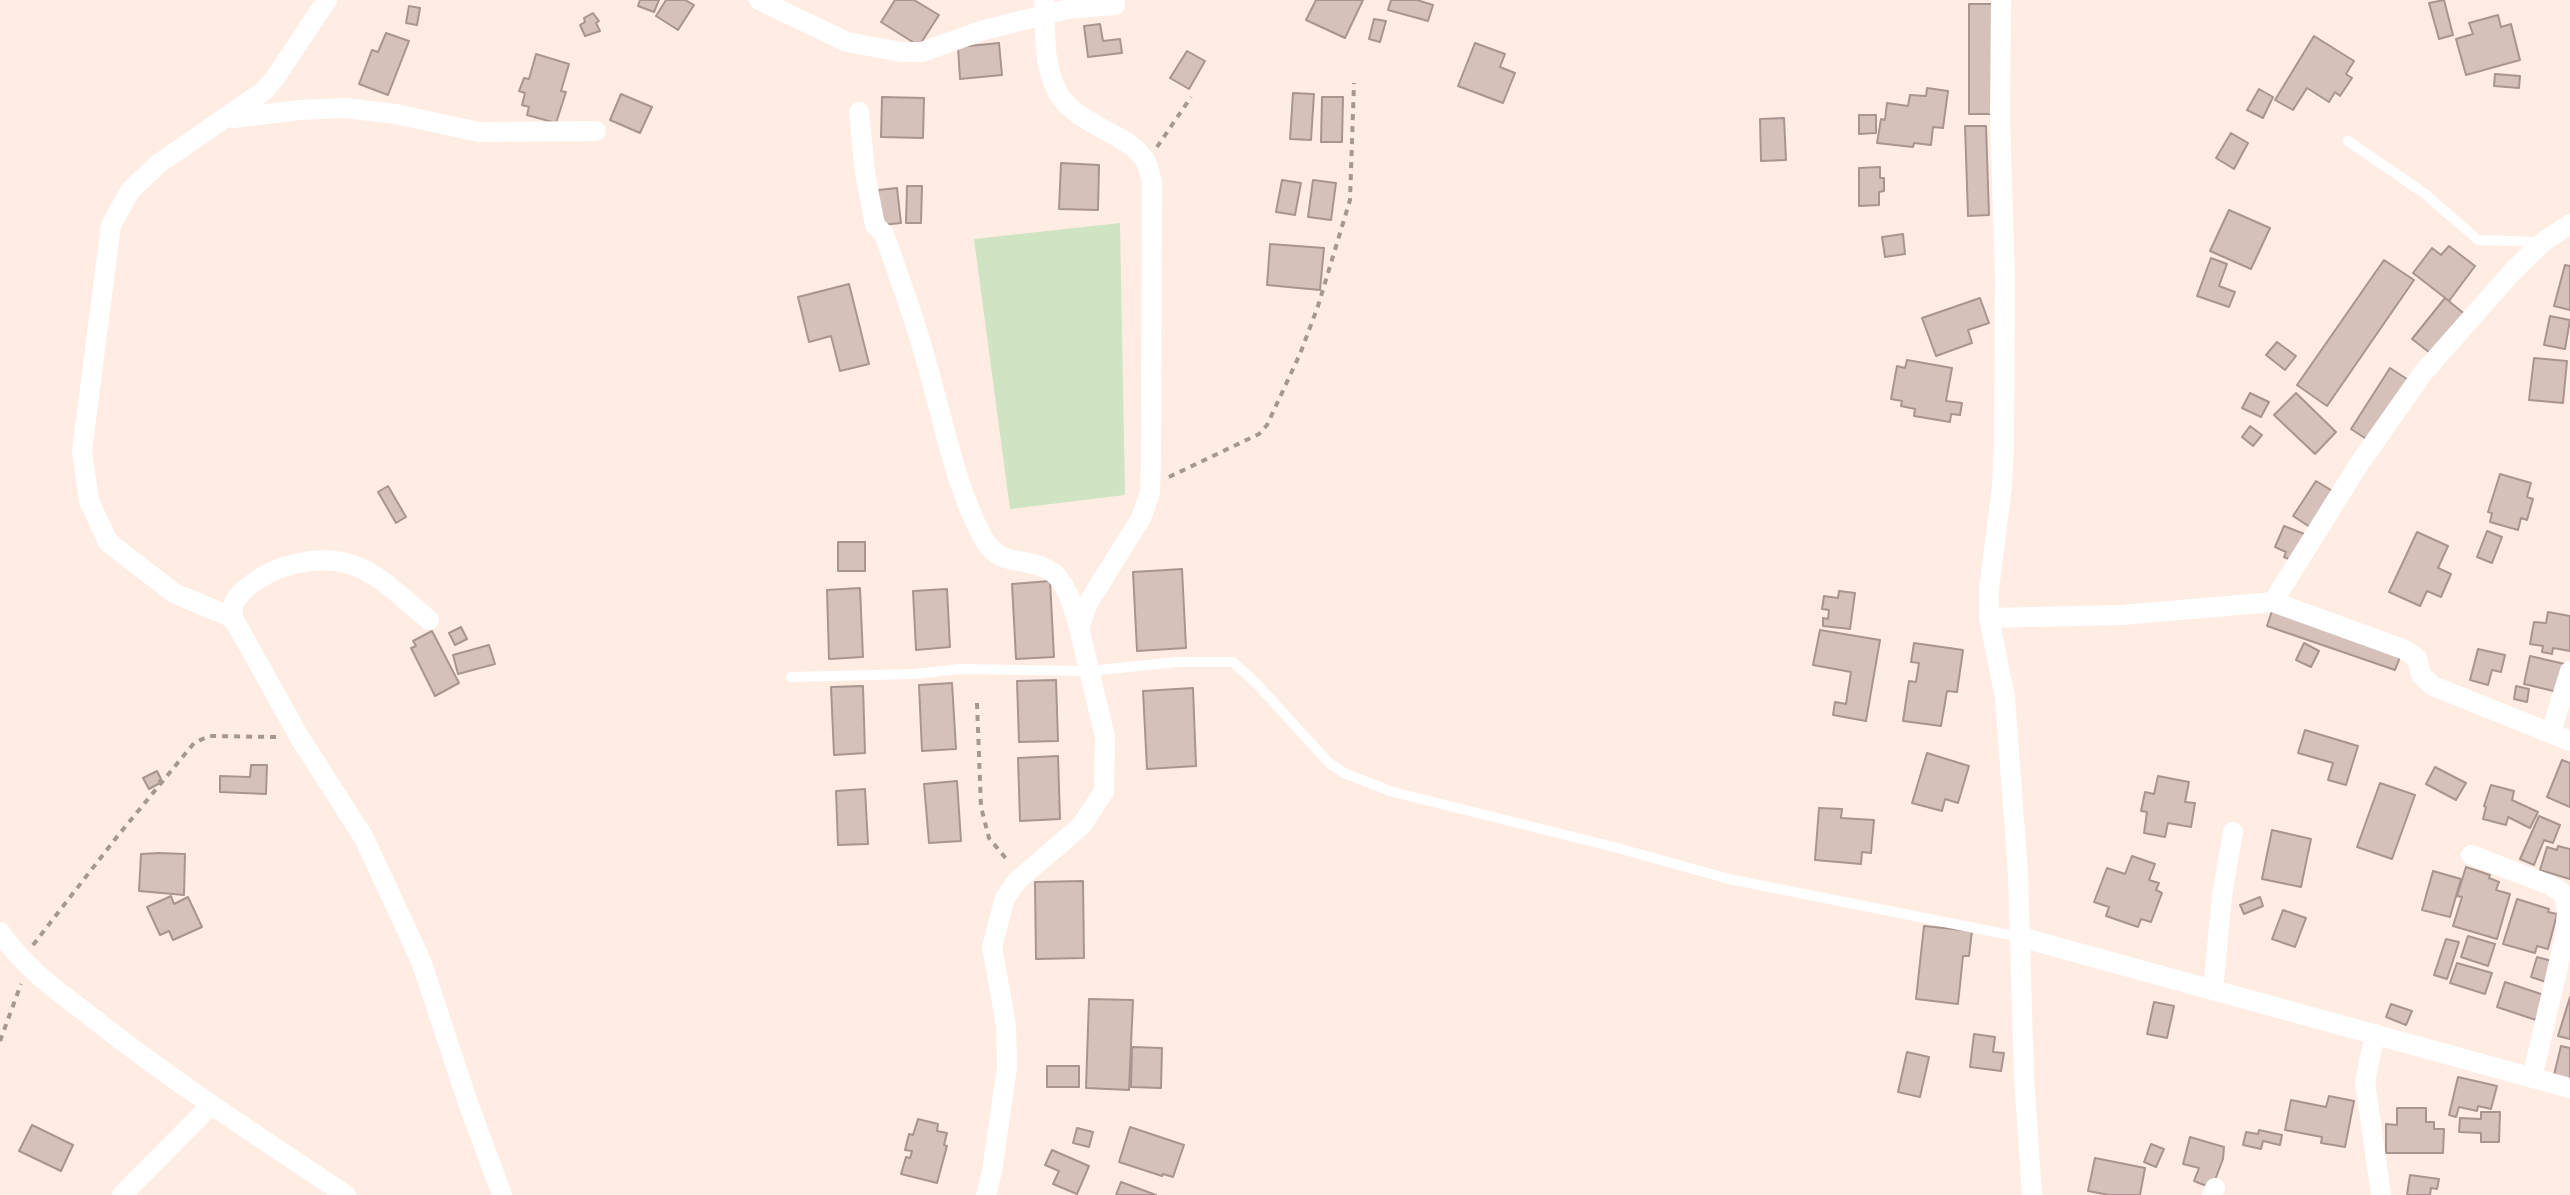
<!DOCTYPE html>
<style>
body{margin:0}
canvas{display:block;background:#ffece2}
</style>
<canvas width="2570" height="1195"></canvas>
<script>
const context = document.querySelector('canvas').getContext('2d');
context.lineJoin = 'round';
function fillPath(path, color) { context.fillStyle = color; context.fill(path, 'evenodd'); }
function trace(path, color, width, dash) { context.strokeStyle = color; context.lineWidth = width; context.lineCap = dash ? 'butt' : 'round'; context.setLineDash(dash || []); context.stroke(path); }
fillPath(new Path2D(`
 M1120 223 1125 495 1010 509 974 239Z`), '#cfe4c2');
const building = new Path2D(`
 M640 0H659L654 12 638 6Z
 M666 0H685L694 5 678 30 656 16Z
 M895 0H914L939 15 919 46 881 22Z
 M1316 0H1363L1345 38 1306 20Z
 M1391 0H1417L1433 5 1428 21 1388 10Z
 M2444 0 2453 35 2439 39 2429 3Z
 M1969 4H1993L1992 114H1969Z
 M409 6 420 8 417 25 406 23Z
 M593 13 599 21 596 23 600 31 585 36 580 25 585 22 584 18Z
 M2498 15 2501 27 2511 24 2520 60 2466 75 2456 39 2473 34 2469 23Z
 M1374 19 1386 21 1380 42 1369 39Z
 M1100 24 1103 41 1120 39 1122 53 1088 57 1084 26Z
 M386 33 409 41 388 95 359 84 372 50 378 52Z
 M2314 36 2354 61 2346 74 2352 78 2340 96 2335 92 2329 102 2307 88 2293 110 2275 100Z
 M999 43 1002 75 960 79 958 47Z
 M1475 43 1505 54 1500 67 1515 73 1503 103 1458 86Z
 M1187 51 1205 61 1189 89 1170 78Z
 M536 54 569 64 561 91 566 92 556 123 527 115 529 107 522 105 525 93 519 91 524 78 529 79Z
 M2495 74 2520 76 2519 88 2494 86Z
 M1927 88 1948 91 1943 128 1933 127 1931 145 1914 143 1913 147 1877 143 1881 119 1885 120 1887 103 1908 106 1910 95 1926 96Z
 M2259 89 2273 97 2263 118 2247 110Z
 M1293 93 1314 94 1311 140 1290 139Z
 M621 94 652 107 640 133 610 120Z
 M882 97 924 98 923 138 881 137Z
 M1322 97H1343L1342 142H1321Z
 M1859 115H1876V133L1859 134Z
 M1784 118 1786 160 1761 161 1760 119Z
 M1965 126H1986L1989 215 1968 216Z
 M2231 133 2248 143 2234 169 2216 158Z
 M1061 163 1099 165 1098 210 1059 209Z
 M1880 167V178H1884V191L1879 192V205L1859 206V168Z
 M1282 180 1301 183 1295 215 1276 212Z
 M1313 180 1336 183 1331 220 1308 217Z
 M907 186H922L921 223H906Z
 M897 188 901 223 882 225 878 190Z
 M2229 210 2270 228 2251 269 2210 251Z
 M1903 234 1905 254 1885 257 1882 237Z
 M1270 244 1324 248 1320 290 1267 285Z
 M2449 246 2475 266 2449 301 2413 273 2432 248 2441 255Z
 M2211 258 2227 264 2219 286 2235 292 2229 307 2197 296Z
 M2384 260 2414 280 2327 406 2297 385Z
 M2565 265 2570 266V310L2554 306Z
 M849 284 869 364 840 371 831 336 809 342 798 297Z
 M1980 298 1989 323 1968 330 1972 343 1936 356 1922 318Z
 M2445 298 2467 316 2434 356 2412 339Z
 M2550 316 2570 320 2565 349 2544 345Z
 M2277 342 2296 356 2285 370 2266 355Z
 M2534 358 2567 361 2563 403 2529 400Z
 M1907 360 1952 368 1946 401 1962 403 1960 415 1951 414 1950 422 1914 416 1915 409 1901 406 1902 401 1891 399 1897 366 1905 368Z
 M2390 368 2410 381 2371 442 2351 429Z
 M2250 393 2269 402 2261 417 2242 408Z
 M2296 393 2336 432 2315 454 2274 415Z
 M2250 426 2262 435 2253 446 2242 437Z
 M2500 474 2531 483 2527 497 2533 499 2527 520 2521 518 2518 530 2490 522 2492 513 2488 512Z
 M2316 481 2336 493 2313 529 2293 516Z
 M388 486 406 517 396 523 378 492Z
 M2284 526 2307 535 2296 562 2284 557 2286 552 2275 547Z
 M2487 531 2502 537 2492 563 2477 557Z
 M2417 532 2448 546 2438 568 2451 574 2441 597 2427 591 2420 606 2389 592Z
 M838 542H865V571H838Z
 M1182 569 1186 648 1137 651 1133 572Z
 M1050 581 1054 657 1016 659 1012 584Z
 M860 588 863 657 829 659 827 590Z
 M947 589 950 647 916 650 913 591Z
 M1839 591 1855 593 1850 629 1823 626V618L1828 619 1829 610 1822 609 1824 596 1838 598Z
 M2273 608 2402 652 2395 670 2267 626Z
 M2548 612 2570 616V651L2553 648 2552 654 2542 652 2543 646 2530 644 2534 622 2546 623Z
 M461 627 467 639 455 645 449 633Z
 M1820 630 1880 640 1866 721 1833 715 1835 702 1846 704 1851 672 1813 665Z
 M432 631 459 683 435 696 411 648 416 646 413 641Z
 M1914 643 1963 650 1957 692 1947 691 1941 726 1903 721 1909 681 1916 682 1919 663 1911 662Z
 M2304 643 2319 651 2311 667 2296 660Z
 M489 645 495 664 458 674 453 655Z
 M2478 649 2505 655 2501 672 2492 670 2488 685 2470 680Z
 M2530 656 2569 665 2562 693 2524 684Z
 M1056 680 1058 741 1019 742 1017 681Z
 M952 683 956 749 922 751 919 685Z
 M863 686 865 753 834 755 831 687Z
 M2516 686 2529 689 2527 702 2514 699Z
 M1193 688 1196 766 1147 769 1143 691Z
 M2305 730 2358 746 2346 785 2328 780 2333 763 2298 753Z
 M1927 753 1969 766 1958 803 1945 799 1942 811 1912 803Z
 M1058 756 1060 819 1020 821 1018 758Z
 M2562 760 2570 763V807L2547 797Z
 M251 765H267L266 794 220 792V776L250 777Z
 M2435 767 2466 783 2456 800 2426 784Z
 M157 771 161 779 159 781 160 783 149 789 143 778Z
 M2158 776 2189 782 2185 802 2195 803 2191 827 2168 823 2165 837 2144 833 2147 812 2141 811 2145 792 2154 794Z
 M957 781 961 841 929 843 924 784Z
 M2380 783 2415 795 2392 859 2357 847Z
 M2491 785 2514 791 2512 800 2538 812 2530 828 2508 817 2506 825 2483 819 2486 807 2484 806Z
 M865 789 868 844 838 845 836 791Z
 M1819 808 1842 809 1841 818 1874 820 1871 853 1862 852 1861 864 1815 860Z
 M2539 816 2560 825 2553 843 2544 840 2534 865 2520 859Z
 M2272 830 2311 839 2301 887 2262 879Z
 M2558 846 2570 849V879L2540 870 2547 847 2557 850Z
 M159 853 185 854 184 895 139 891 141 854Z
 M2132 856 2155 864 2149 880 2159 883 2156 890 2162 893 2151 922 2141 919 2138 927 2106 916 2109 907 2094 902 2107 868 2125 874Z
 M2466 867 2490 875 2489 878 2499 882 2496 890 2510 894 2497 939 2453 926 2462 897 2457 896Z
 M2433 871 2461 879 2450 917 2422 910Z
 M1083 881 1084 958 1036 959 1035 882Z
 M171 896 174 904 188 897 202 927 173 940 169 931 160 935 147 907Z
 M2260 897 2263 906 2244 914 2240 905Z
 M2517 899 2549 909 2548 912 2557 914 2548 949 2537 946 2535 953 2503 944Z
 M2283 910 2306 918 2295 947 2272 939Z
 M1924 926 1972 931 1969 956H1963L1958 1004 1916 999Z
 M2468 936 2495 944 2488 966 2461 957Z
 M2446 939 2459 942 2447 979 2434 975Z
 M2537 957 2552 961 2546 982 2531 977Z
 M2457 963 2492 973 2485 994 2450 983Z
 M2505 982 2544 995 2536 1020 2497 1007Z
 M2570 997V1039L2558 1036Z
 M1089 999 1133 1000 1129 1090 1086 1088Z
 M2154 1002 2174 1006 2167 1038 2147 1034Z
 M2391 1004 2412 1011 2406 1025 2386 1017Z
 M1974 1034 1995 1037 1993 1052 2004 1053 2001 1071 1970 1067Z
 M2561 1046 2570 1048V1079L2554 1075Z
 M1132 1047 1162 1048 1161 1088 1131 1087Z
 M1907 1052 1929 1057 1920 1097 1898 1092Z
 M1047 1066H1079V1087H1047Z
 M2458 1077 2497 1086 2491 1109 2478 1106 2477 1111 2459 1107 2456 1117 2449 1115Z
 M2329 1096 2354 1101 2345 1147 2321 1143 2322 1137 2285 1130 2291 1100 2326 1107Z
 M2397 1108H2426V1122H2434V1129H2444L2443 1153H2386V1124L2397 1125Z
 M2481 1112H2500L2499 1142H2481V1133L2459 1132 2460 1118 2481 1119Z
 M918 1119 938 1124 937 1131 947 1133 944 1145 947 1146 937 1183 901 1174 906 1157 910 1158 912 1151 905 1150 909 1134 913 1135Z
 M32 1125 73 1145 61 1171 19 1151Z
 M1130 1127 1184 1145 1173 1177 1163 1174 1162 1176 1119 1162Z
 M1077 1128 1093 1132 1089 1147 1073 1143Z
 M2259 1130 2282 1135 2280 1145 2263 1141 2261 1149 2243 1145 2246 1132 2258 1134Z
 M2190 1137 2224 1147 2223 1159 2212 1188 2194 1181 2199 1168 2183 1164Z
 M2151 1144 2164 1149 2156 1167 2144 1162Z
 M1052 1150 1089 1166 1077 1194 1053 1184 1059 1171 1045 1165Z
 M2095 1158 2145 1168 2140 1195H2109L2088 1191Z
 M2410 1175 2439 1179 2437 1189 2431 1188 2430 1195H2407Z
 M1121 1182 1156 1195H1116Z`);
fillPath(building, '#d5c1ba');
trace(building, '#a8958f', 2);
trace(new Path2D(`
 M1157 147 1191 97
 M1169 477 1259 434 1267 425 1300 354 1318 306 1350 200 1354 83
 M977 703 981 807 989 838 1008 861
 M33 945 116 838 194 743 209 736 277 737
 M0 1041 21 984`), '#a59891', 4, [6, 6]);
trace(new Path2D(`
 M2348 141 2424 193 2478 240 2541 242
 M791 677 914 674 960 669 1090 671 1176 662H1233L1257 684 1330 764 1346 774 1393 792 1614 847 1729 879 2020 937`), '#fff', 10);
trace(new Path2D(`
 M759 0 847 42 901 52H922L984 30 1068 9 1115 5
 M2001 0 2000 119 2005 278 2004 445 2002 487 1989 589V618L2005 698 2018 874 2024 1078 2032 1195
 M859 112 865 173 875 225 884 234C901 282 918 329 931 379 945 429 957 489 982 536 999 569 1022 555 1049 570 1067 580 1074 610 1079 628
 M233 118 300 110 345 108 396 114 479 132 596 131
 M2273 602 2359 464 2423 373 2513 271 2543 242 2570 224
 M233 618 174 593 108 542 89 501 82 451 111 225 130 191 158 164 264 91 275 78 327 0
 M1989 618 2122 615 2273 602 2403 649 2417 658 2421 675 2433 686 2570 741
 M429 620C408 603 385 579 360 568 325 552 276 563 248 587 242 592 235 598 233 606 232 610 233 614 233 618L300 738 364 838 421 961 468 1103 502 1195
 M2551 732 2570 671
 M2471 855 2550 885 2564 894 2567 911 2565 936 2532 1078
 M0 932C26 970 58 991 94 1019 175 1083 261 1138 346 1195
 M2020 937 2570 1088
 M2213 990 2222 895 2233 832
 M2375 1034 2365 1082 2381 1195
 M122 1195 211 1105
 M986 1195 992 1171 1007 1067 1006 1025 992 947 1005 898 1017 881 1082 825 1104 791 1105 737 1079 628 1088 603 1141 518 1150 493 1151 462 1152 182C1150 176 1149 169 1147 164 1132 132 1077 128 1057 91 1042 61 1046 32 1044 0
 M2212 1195 2215 1188`), '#fff', 20);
</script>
